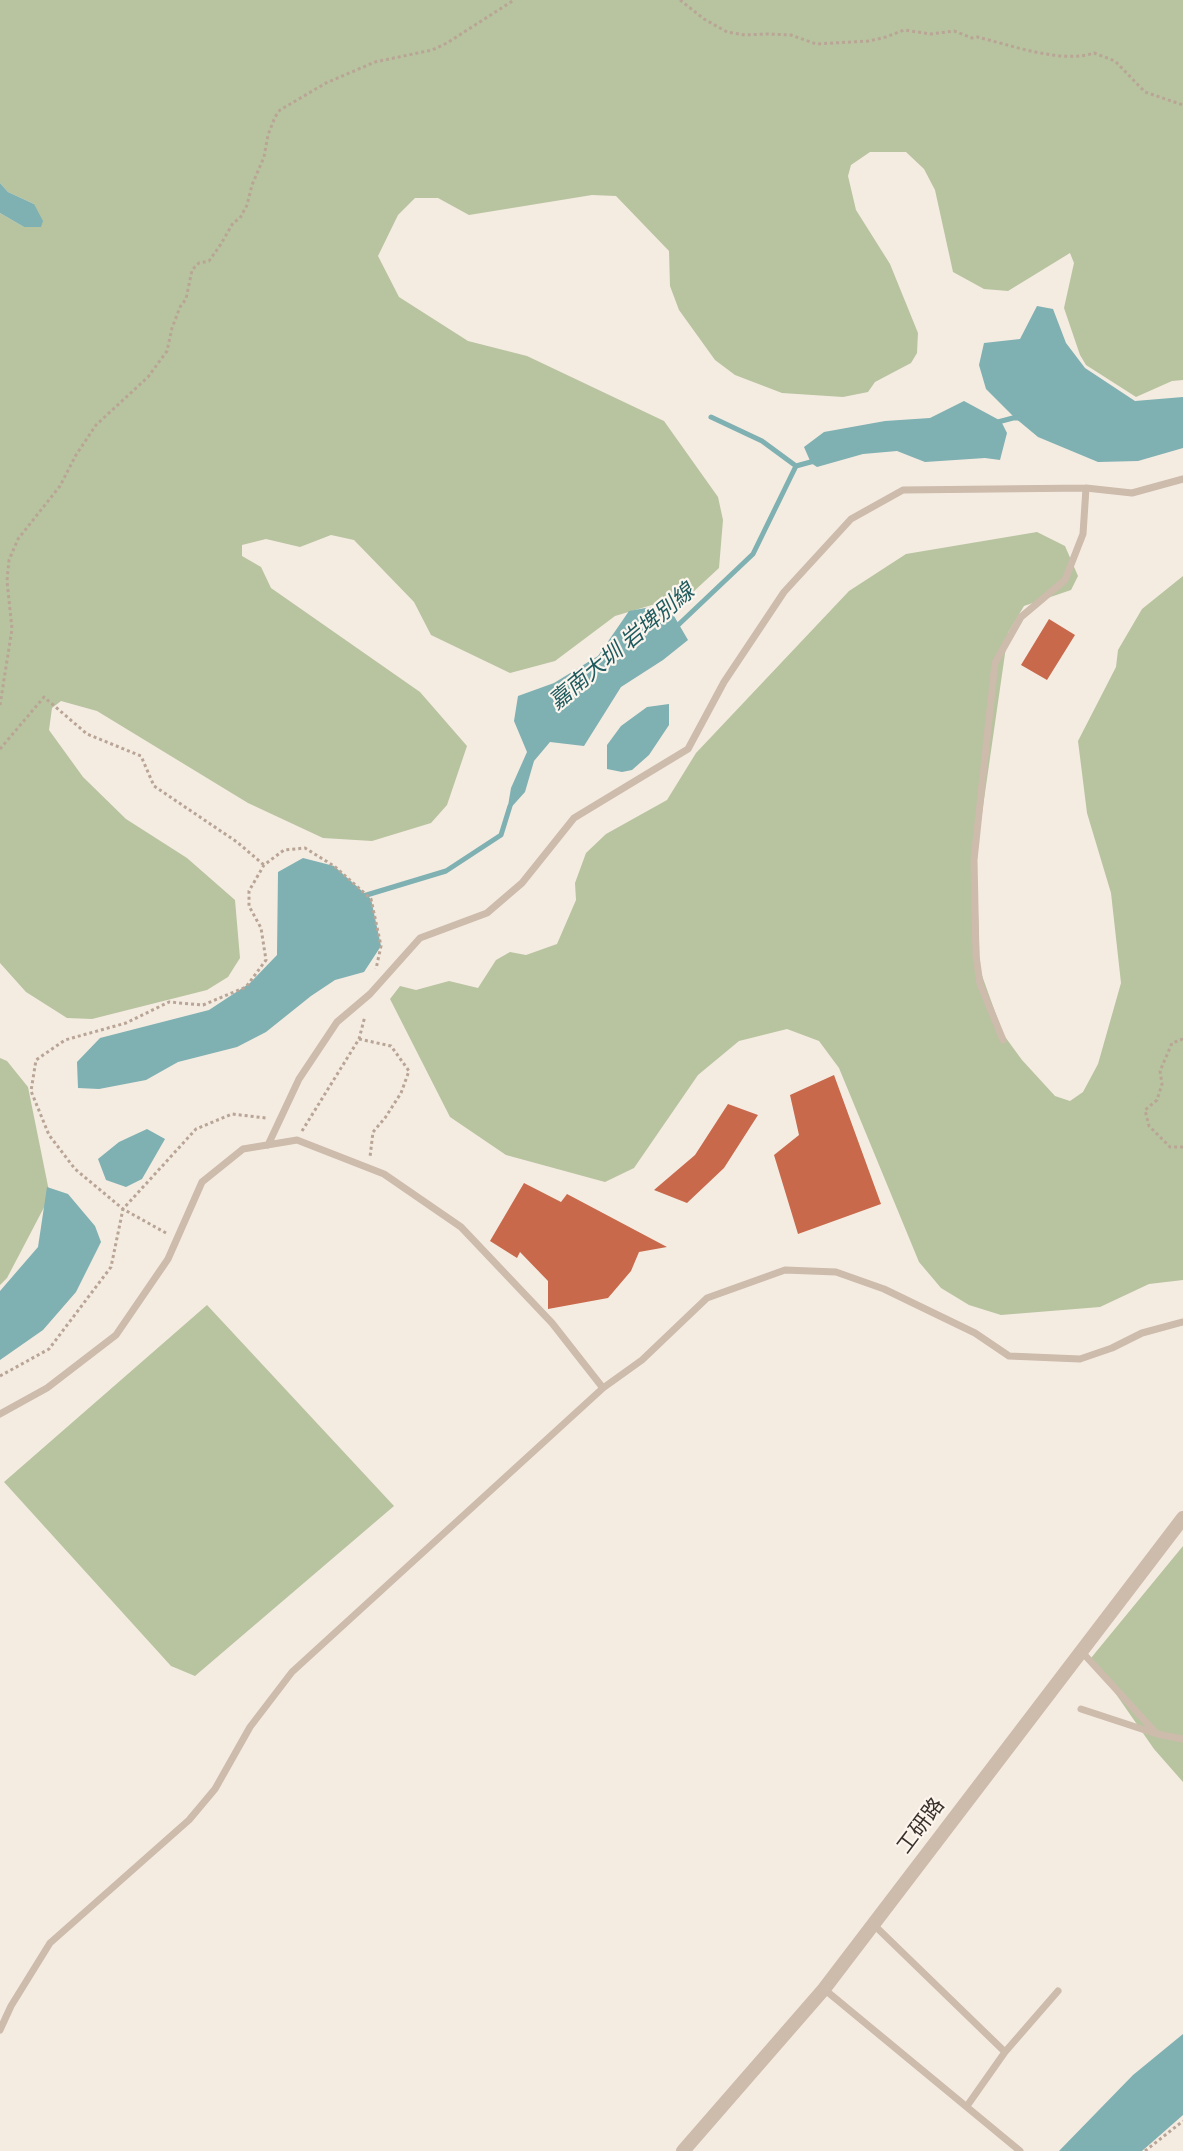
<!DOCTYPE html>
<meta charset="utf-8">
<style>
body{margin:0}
canvas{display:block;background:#f4ebe1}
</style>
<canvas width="1183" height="2151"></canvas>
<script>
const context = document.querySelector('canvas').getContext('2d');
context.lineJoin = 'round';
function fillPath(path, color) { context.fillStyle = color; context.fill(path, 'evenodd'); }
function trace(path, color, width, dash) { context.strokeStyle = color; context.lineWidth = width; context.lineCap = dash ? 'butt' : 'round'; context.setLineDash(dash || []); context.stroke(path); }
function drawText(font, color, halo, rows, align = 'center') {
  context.font = font + ' Figtree,"Noto Sans TC",sans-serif'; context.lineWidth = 4.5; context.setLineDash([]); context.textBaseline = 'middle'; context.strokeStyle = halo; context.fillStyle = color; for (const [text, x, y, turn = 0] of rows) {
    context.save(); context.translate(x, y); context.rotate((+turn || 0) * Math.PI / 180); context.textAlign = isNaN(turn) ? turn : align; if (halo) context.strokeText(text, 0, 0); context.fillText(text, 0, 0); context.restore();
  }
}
fillPath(new Path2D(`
 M0 0H1183V380L1172 381 1136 397 1086 365 1080 355 1064 308 1074 263 1070 253 1008 291 984 289 953 272 935 190 924 169 906 152H870L851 165 848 176 856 210 890 264 918 333 917 353 911 363 875 382 868 392 843 397 782 393 735 375 715 360 679 310 670 286 669 251 616 196 592 195 469 215 438 198H415L398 215 378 256 399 297 468 341 527 356 664 421 718 497 723 520 719 568 692 593 615 616 555 661 510 673 431 635 414 602 354 540 331 535 300 547 266 539 242 545V556L261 567 271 588 420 692 467 746 447 805 431 823 372 841 323 838 248 803 97 711 61 701 52 708 49 730 83 777 126 819 187 858 235 900 240 958 228 977 207 990 92 1019 67 1018 26 992 0 963V213L24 227 34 204 8 192 0 183Z
 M1037 532 1065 546 1078 576 1071 590 1024 606 1008 633 976 855 980 970 1003 1034 1022 1060 1055 1096 1070 1101 1083 1092 1098 1064 1121 983 1111 893 1087 813 1078 741 1116 667 1118 650 1142 609 1183 576V1280L1149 1284 1100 1307 1001 1315 969 1305 941 1288 919 1262 839 1068 819 1041 787 1029 739 1041 698 1075 634 1168 605 1182 506 1155 450 1117 390 999 400 986 416 990 449 981 478 988 496 960 510 952 526 955 557 944 576 900 575 883 586 853 606 834 667 800 696 753 849 591 906 554Z
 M0 1058 7 1061 28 1087 50 1196 7 1278 0 1285Z
 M207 1305 394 1506 195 1676 171 1666 4 1482Z
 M1183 1546V1782L1154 1749 1091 1658Z`), '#b8c4a0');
fillPath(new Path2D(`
 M0 183 8 192 34 204 43 221 41 227H24L0 213Z
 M1037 306 1053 309 1066 343 1085 368 1135 401 1183 397V448L1138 461 1098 462 1038 437 1014 417 986 389 979 365 984 343 1020 339Z
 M964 401 1001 421 1007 433 1000 460 985 458 925 462 897 451 863 454 817 467 811 463 804 447 824 432 885 421 930 418Z
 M667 604 688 640 663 660 621 687 584 746 550 742 534 761 525 792 507 812 511 788 527 752 514 721 518 696 554 683 598 656 629 611Z
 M669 704V725L649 755 632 770 622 772 607 769V745L621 726 647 707Z
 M303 858 334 866 371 899 381 946 364 972 335 980 311 996 266 1032 237 1047 178 1062 146 1080 99 1089 78 1088 77 1062 100 1038 209 1010 250 983 277 955 278 872Z
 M147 1129 165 1139 142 1179 126 1187 106 1180 98 1159 119 1142Z
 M47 1187 68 1194 95 1226 101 1242 76 1292 43 1330 0 1360V1291L38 1247Z
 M1183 2034V2115L1142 2151H1059L1133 2075Z`), '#7fb0b2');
trace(new Path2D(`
 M711 417 762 441 796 466
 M994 423 1013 418H1020
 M675 628 753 554 796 466 818 460
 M360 897 446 871 501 835 510 806`), '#7fb0b2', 5);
fillPath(new Path2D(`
 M1049 619 1075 635 1047 680 1021 665Z
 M834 1075 881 1204 798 1234 774 1155 799 1135 790 1095Z
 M728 1104 758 1115 724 1168 687 1203 654 1190 695 1155Z
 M524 1183 561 1202 567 1194 667 1247 639 1252 631 1271 608 1298 548 1309V1281L520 1252 517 1258 490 1241Z`), '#c8694b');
trace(new Path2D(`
 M680 0 704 19 727 32 745 35 766 34 791 35 816 44 869 41 886 37 904 30 931 34 954 31 972 38 977 37C1011 45 1061 64 1094 53L1115 61 1145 92 1183 105
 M0 705 12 629 7 581 9 560 18 539 60 486 76 455 96 425 148 377 167 351 172 328 180 307 186 299 192 270 199 263 209 261 221 244 233 223 240 218 247 205 252 185 264 157 268 135 275 117 280 110 326 83 375 62 432 50 447 43 514 0
 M0 749 44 697 87 734 141 756 154 786 237 842 264 865
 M359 1039 391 1046 409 1071 401 1093 385 1118 373 1132 370 1157
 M1183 1039 1172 1043 1160 1071 1162 1084 1157 1100 1145 1110 1149 1126 1170 1147H1183
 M302 1131 359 1039 365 1016
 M166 1233 123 1209 75 1169 49 1135 31 1091 36 1060 65 1040 126 1023 169 1002 203 1005 246 987 266 960 261 928 249 906V891L264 865 284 850 305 848 334 866 371 899 381 946 376 969
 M0 1376 49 1349 111 1267 123 1209 196 1129 232 1114 266 1118
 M1145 2151 1183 2121`), '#b9a596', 3, [3, 3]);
trace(new Path2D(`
 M1086 488 1132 493 1183 479
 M268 1145 299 1079 337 1022 370 994 420 938 487 913 522 883 574 818 688 749 724 682 784 592 851 519 903 490 1086 488 1083 534 1065 580 1021 617 995 663 974 860 976 956 980 984 1003 1040
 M0 1414 47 1388 116 1335 168 1259 202 1182 243 1149 297 1140 384 1174 461 1227 552 1323 603 1388
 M1081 1651 1157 1734 1183 1739
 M1081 1709 1154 1733
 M873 1924 1005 2052 1058 1991
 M824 1989 1020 2151
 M0 2030 11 2006 50 1943 189 1820 215 1789 250 1727 292 1672 603 1388 642 1360 707 1298 785 1270 836 1272 884 1289 975 1333 1009 1356 1080 1359 1112 1348 1142 1333 1183 1322
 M967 2106 1005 2052`), '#cdbbac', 7);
trace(new Path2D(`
 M683 2151 824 1989 1183 1518`), '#cdbbac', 14);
drawText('21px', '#3b302b', '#fbf5ee', [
 ["工研路",921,1826,-53]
]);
drawText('italic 22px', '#1f5a5e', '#fbf5ee', [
 ["嘉南大圳 岩埤別線",622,647,-40]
]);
</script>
